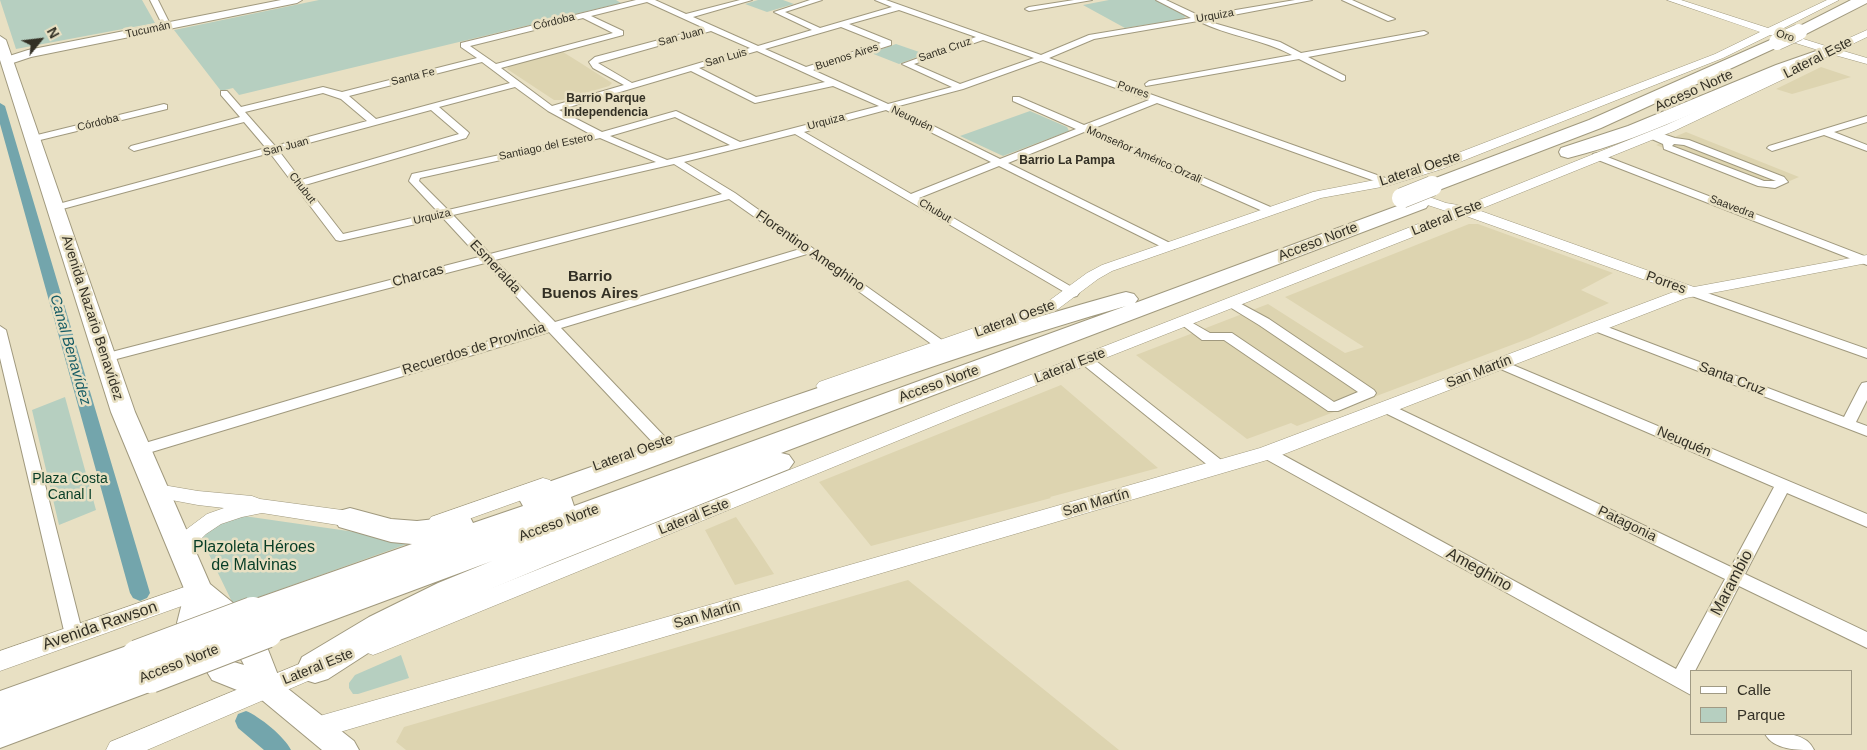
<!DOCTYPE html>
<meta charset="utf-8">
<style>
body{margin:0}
#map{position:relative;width:1867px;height:750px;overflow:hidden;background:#e8e0c3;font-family:Helvetica,sans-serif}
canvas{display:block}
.legend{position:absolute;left:1690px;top:670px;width:162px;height:65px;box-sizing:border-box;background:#e8e0c3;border:1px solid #a09a84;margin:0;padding:6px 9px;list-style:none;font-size:15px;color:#333025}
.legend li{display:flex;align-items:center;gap:10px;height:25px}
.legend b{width:25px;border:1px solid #a09a84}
.north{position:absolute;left:15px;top:15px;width:50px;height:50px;-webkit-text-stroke:4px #e8e0c3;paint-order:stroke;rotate:61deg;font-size:14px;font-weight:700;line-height:20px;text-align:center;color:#333025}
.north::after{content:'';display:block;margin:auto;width:18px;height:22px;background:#333025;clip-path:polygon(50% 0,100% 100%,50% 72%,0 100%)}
</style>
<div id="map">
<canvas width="1867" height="750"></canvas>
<ul class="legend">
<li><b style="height:6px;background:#fff"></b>Calle</li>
<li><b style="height:14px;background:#b6cfc0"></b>Parque</li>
</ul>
<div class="north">N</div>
</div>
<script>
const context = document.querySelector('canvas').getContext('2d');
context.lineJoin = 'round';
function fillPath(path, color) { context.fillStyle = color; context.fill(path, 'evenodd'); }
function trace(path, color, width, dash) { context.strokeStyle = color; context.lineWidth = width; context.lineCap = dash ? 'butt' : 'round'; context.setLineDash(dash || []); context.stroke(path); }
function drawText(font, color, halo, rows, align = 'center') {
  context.font = font + ' Helvetica,sans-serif'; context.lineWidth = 5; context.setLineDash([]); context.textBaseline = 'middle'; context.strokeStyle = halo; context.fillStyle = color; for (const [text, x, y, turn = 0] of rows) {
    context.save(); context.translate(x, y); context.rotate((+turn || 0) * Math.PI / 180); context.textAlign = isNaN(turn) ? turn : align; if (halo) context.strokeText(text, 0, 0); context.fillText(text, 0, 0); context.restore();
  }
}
fillPath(new Path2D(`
 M563 52 579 62 612 83 609 86 562 100H554L507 69 509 66Z
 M1821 67 1851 77 1792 94 1776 89Z
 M1686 132 1799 177 1771 189 1656 145Z
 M1469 224H1478L1613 273 1581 290 1609 303 1530 338 1297 426 1291 423 1247 439 1136 355 1268 304 1345 353 1364 347 1285 297Z
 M1061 385 1158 468 1050 497 1051 498 871 546 819 482Z
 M736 517 757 548 774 574 735 585 705 530Z
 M908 580 1119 750H406L396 742 404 727Z`), '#ddd4b0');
fillPath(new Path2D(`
 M0 0H142L155 23 16 49Z
 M319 0H616L621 3 239 95 233 88 221 91 174 30Z
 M758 0H783L794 4 767 12 745 4Z
 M1109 0H1155L1186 16 1183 19 1125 28 1083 5Z
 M896 44 925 54 899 64 871 53Z
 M1030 111 1067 127 1069 131 1003 156 960 136Z
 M65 397 96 510 59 525 32 410Z
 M244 516 362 533 424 538 234 606 202 540C209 523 228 521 244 516Z
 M401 655 409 678 358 694H353L349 688V683L355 675Z`), '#b6cfc0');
fillPath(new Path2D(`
 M0 103 5 106 150 593 147 598 140 601 133 598 130 593 0 124Z
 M246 711C259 716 285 737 291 750H264L238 728 235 721 238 714Z`), '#73a5ac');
const minor = new Path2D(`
 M150 0H158L171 26 170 28H164Z
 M636 0H655L686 14 740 0H752L693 17 758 46 812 30 774 12 810 0H822L785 12 820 28 892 7 875 0H886L1041 55 1089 35 1191 18 1156 0H1166L1200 16 1295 0H1312L1207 20 1217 24 1280 42 1301 53 1424 31 1428 33 1424 35 1308 57 1345 76V80L1342 81 1299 59 1146 86 1145 84 1149 81 1292 55C1262 39 1228 36 1198 21L1094 39 1049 58 1391 180 1392 182 1391 184H1383L1157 103 1092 129 1275 209 1276 211 1275 213H1267L1084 132 1008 163 1174 245 1176 247 1174 249H1166L999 166 919 198 1077 290 1079 293 1077 296 1073 297 795 134 684 162 735 193 949 345 942 349 937 348 807 254 561 328 667 439 669 443 667 447H657L549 332 145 454H135L132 450 135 446 543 325 485 263 105 362 100 361 98 358 100 355 479 257 443 218 340 241 336 240 270 153 55 211 51 210 50 208 51 206 266 148 244 122 134 151 129 148 131 146 240 117 221 95V91H227L241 107 323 87 342 92 477 58 461 47V43ZM647 2 704 28 595 57 589 62 593 68 624 85 552 106 501 68 623 35V31L591 16ZM899 10 976 37 902 64 952 87 888 104 813 70 891 45V41L849 24ZM583 18 613 33 496 64 470 46ZM841 27 881 43 806 67 765 49ZM711 31 750 48 632 83 598 63ZM983 40 1034 58 960 84 914 64ZM757 51 825 82 756 97 699 68ZM1041 61 1149 100 1084 125 1019 97H1013V101L1076 129 1000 159 895 107 963 89ZM482 62 510 83 376 119 349 96ZM691 71 755 103 833 86 879 106 740 142 676 111 602 132 559 110ZM515 87 548 111 592 135 412 174 409 181 438 212 343 234 305 185 466 138 469 133 467 131 439 107ZM323 93 341 99 367 121 275 146 245 112ZM431 110 459 134 301 180 279 151ZM886 110 991 162 911 194 804 132ZM675 117 730 145 667 160 610 136ZM600 138 656 162 448 210 419 181 420 178ZM674 164 722 194 490 254 453 215ZM729 199 800 249 555 322 495 260Z
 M1074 0H1092L1029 11 1025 9 1029 7Z
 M1342 0H1352L1395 19 1388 21Z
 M164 104 167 105V109L32 142 27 139 29 137Z
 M1867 116V122L1834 132 1867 145V151L1824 135 1772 151 1767 148 1769 146Z
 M1654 131 1675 138 1689 140 1784 177 1788 182 1775 188 1758 186 1664 149 1663 144 1645 136ZM1674 144 1684 145 1776 181H1764L1672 146Z
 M1597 153 1867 257V265L1593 158V154Z
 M1693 288 1867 349V358L1689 295 1687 292 1689 289Z
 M1232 299 1269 319 1374 390 1376 393 1374 396 1338 411H1328L1224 340H1202L1178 322 1184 318 1210 333H1232L1334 402 1358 392 1259 325 1228 306 1226 303 1228 300Z
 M1597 323 1844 417 1860 386 1862 383 1867 382V400L1856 422 1867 426V436L1592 330 1591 327Z
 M0 326 6 330 83 635 80 640 74 642 68 640 65 635 0 358Z
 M1086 356 1091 357 1225 463 1228 467 1225 471 1220 472 1215 471 1081 363 1079 360Z
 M1501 360 1867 514V527L1787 493 1745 574 1867 632V648L1739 586 1695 671H1691V695L1262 457 1259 453 1262 449H1272L1676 669 1725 579 1381 411 1379 408 1381 405H1391L1731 567 1774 487 1496 367 1494 364 1496 361Z
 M1765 734C1782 733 1806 732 1814 750 1797 750 1774 750 1765 734Z`);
const tertiary = new Path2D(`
 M1667 0H1681L1768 28 1827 0H1839L1778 31 1829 47 1867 30V37L1840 50 1867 58V64L1831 54 1786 78 1674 131 1478 210 1694 287 1867 255V263L1686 298 1274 458 316 739 307 736 303 728 307 720 316 717 1260 448 1676 291 1466 216 963 414 381 652 373 655 365 652 361 645 365 638 951 406 1449 212 1400 196 1398 193 1400 190H1410L1446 203 1464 206 1666 125 1778 74 1821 51 1770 35 1723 58 1442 169 1387 186 1321 198 1112 271 1098 279 1058 309 831 390 825 392 819 390 816 386 819 382 1046 303 1087 273 1102 265 1313 192 1385 178 1432 163 1715 54 1760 32Z
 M543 478 550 480 553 485 550 490 438 530 431 527 428 522 431 517Z
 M157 484 198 491 252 496 260 499 357 512 364 515 367 520 364 525 357 528 262 513 242 517 221 524 206 534 188 552 180 554 172 552 169 546 172 540 207 514 224 508 198 505 150 496 147 491 150 486Z
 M199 582 207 585 210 591 207 597 0 671V651Z
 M321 655 329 658 333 665 329 672 147 750H106L110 742Z`);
const secondary = new Path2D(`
 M281 0H302L297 3 31 57 7 65 1 61 3 58 28 50Z
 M267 676 277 680 354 741 359 750H322L257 696 253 688 257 680Z`);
const primary = new Path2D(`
 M0 36 6 40 135 412 210 584 232 602 267 647 283 688 278 698 267 702 212 680 177 623 185 591 111 412 0 60ZM208 615 242 661 244 665 234 662 207 621Z`);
const motorway = new Path2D(`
 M1851 0H1867V3L1804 35H1794L1792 32 1794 29Z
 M1777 37 1782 39 1785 42 1782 45 1601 128 1439 190 1432 192 1425 190 1422 186 1425 182 1589 120Z
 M1819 50 1825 52 1827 55 1825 58C1739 89 1657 136 1568 158L1561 156 1559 152 1561 148 1628 126 1776 65Z
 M1419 198 1426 200 1429 204 1426 208 781 453 789 455 794 462 789 469 548 565 462 601 393 637 328 679 315 683 302 679 297 668 302 657 369 617 438 583 492 561 266 645 254 641 249 631 251 627 241 624 236 614 241 604 412 544 391 542 339 527 334 519 339 511 350 508 391 519 417 521 444 518 459 514 470 517 473 523 523 506 519 499 523 491C720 422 916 350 1118 294L1126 292 1134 294 1138 299 1135 303ZM1126 306 574 506 571 497C755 429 937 360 1126 306Z
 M138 642 151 646 156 657 153 662 163 665 168 676 163 687 0 748V691Z`);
trace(minor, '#a0997e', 2);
trace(tertiary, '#a0997e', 1);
trace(secondary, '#a0997e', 2);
trace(primary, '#a0997e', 2);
trace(motorway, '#a0997e', 2);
fillPath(minor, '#fff');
fillPath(tertiary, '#fff');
fillPath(secondary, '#fff');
fillPath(primary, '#fff');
fillPath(motorway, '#fff');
const motorwayBridgeFar2 = new Path2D(`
 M1777 42 1799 32`);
const motorwayBridgeFar1 = new Path2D(`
 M1402 198 1432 186`);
const motorwayBridge = new Path2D(`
 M138 657 253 614
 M150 676 266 631`);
trace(motorwayBridgeFar2, '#a0997e', 17, []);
trace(motorwayBridgeFar1, '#a0997e', 21, []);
trace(motorwayBridge, '#a0997e', 36, []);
trace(motorwayBridgeFar2, '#fff', 16);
trace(motorwayBridgeFar1, '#fff', 20);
trace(motorwayBridge, '#fff', 34);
drawText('11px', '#333025', '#e8e0c3', [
 ["Urquiza",1215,16,-10],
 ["Córdoba",554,22,-14],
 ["Tucumán",148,30,-12],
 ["Oro",1785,36,19],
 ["San Juan",681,37,-15],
 ["Santa Cruz",945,50,-19],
 ["Buenos Aires",847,57,-18],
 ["San Luis",726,58,-16],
 ["Santa Fe",413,77,-14],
 ["Porres",1133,90,19],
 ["Neuquén",912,119,26],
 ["Urquiza",826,122,-15],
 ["Córdoba",98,123,-14],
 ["San Juan",286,147,-15],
 ["Santiago del Estero",546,147,-12],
 ["Monseñor Américo Orzali",1144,155,24],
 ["Chubut",302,188,52],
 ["Saavedra",1732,207,21],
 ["Chubut",935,211,31],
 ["Urquiza",432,217,-13]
]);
drawText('bold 12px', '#333025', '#e8e0c3', [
 ["Barrio Parque",606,99],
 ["Independencia",606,113],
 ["Barrio La Pampa",1067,161]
]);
drawText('14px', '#333025', '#e8e0c3', [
 ["Lateral Este",1818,58,-27],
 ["Acceso Norte",1694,91,-24],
 ["Lateral Oeste",1420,169,-18],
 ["Lateral Este",1447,218,-22],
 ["Acceso Norte",1318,242,-21],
 ["Florentino Ameghino",810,251,35],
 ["Esmeralda",495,267,47],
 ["Charcas",418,276,-15],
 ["Porres",1666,283,20],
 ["Avenida Nazario Benavídez",92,318,72],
 ["Lateral Oeste",1015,319,-20],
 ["Recuerdos de Provincia",474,349,-17],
 ["Lateral Este",1070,366,-21],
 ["San Martín",1479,372,-21],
 ["Santa Cruz",1732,379,21],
 ["Acceso Norte",939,384,-20],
 ["Neuquén",1684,442,23],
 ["Lateral Oeste",633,453,-20],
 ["San Martín",1096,503,-16],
 ["Lateral Este",694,517,-22],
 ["Acceso Norte",559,523,-20],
 ["Patagonia",1627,524,26],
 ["San Martín",707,615,-16],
 ["Acceso Norte",179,664,-21],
 ["Lateral Este",318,667,-22]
]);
drawText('14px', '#073d26', '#e8e0c3', [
 ["Plaza Costa",70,479],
 ["Canal I",70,495]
]);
drawText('bold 15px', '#333025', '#e8e0c3', [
 ["Barrio",590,277],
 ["Buenos Aires",590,294]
]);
drawText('italic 15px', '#145a64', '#e8e0c3', [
 ["Canal Benavídez",70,350,74]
]);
drawText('16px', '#073d26', '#e8e0c3', [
 ["Plazoleta Héroes",254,548],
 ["de Malvinas",254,566]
]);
drawText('16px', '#333025', '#e8e0c3', [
 ["Ameghino",1479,570,29],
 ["Marambio",1732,583,-62],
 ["Avenida Rawson",100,626,-19]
]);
</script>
